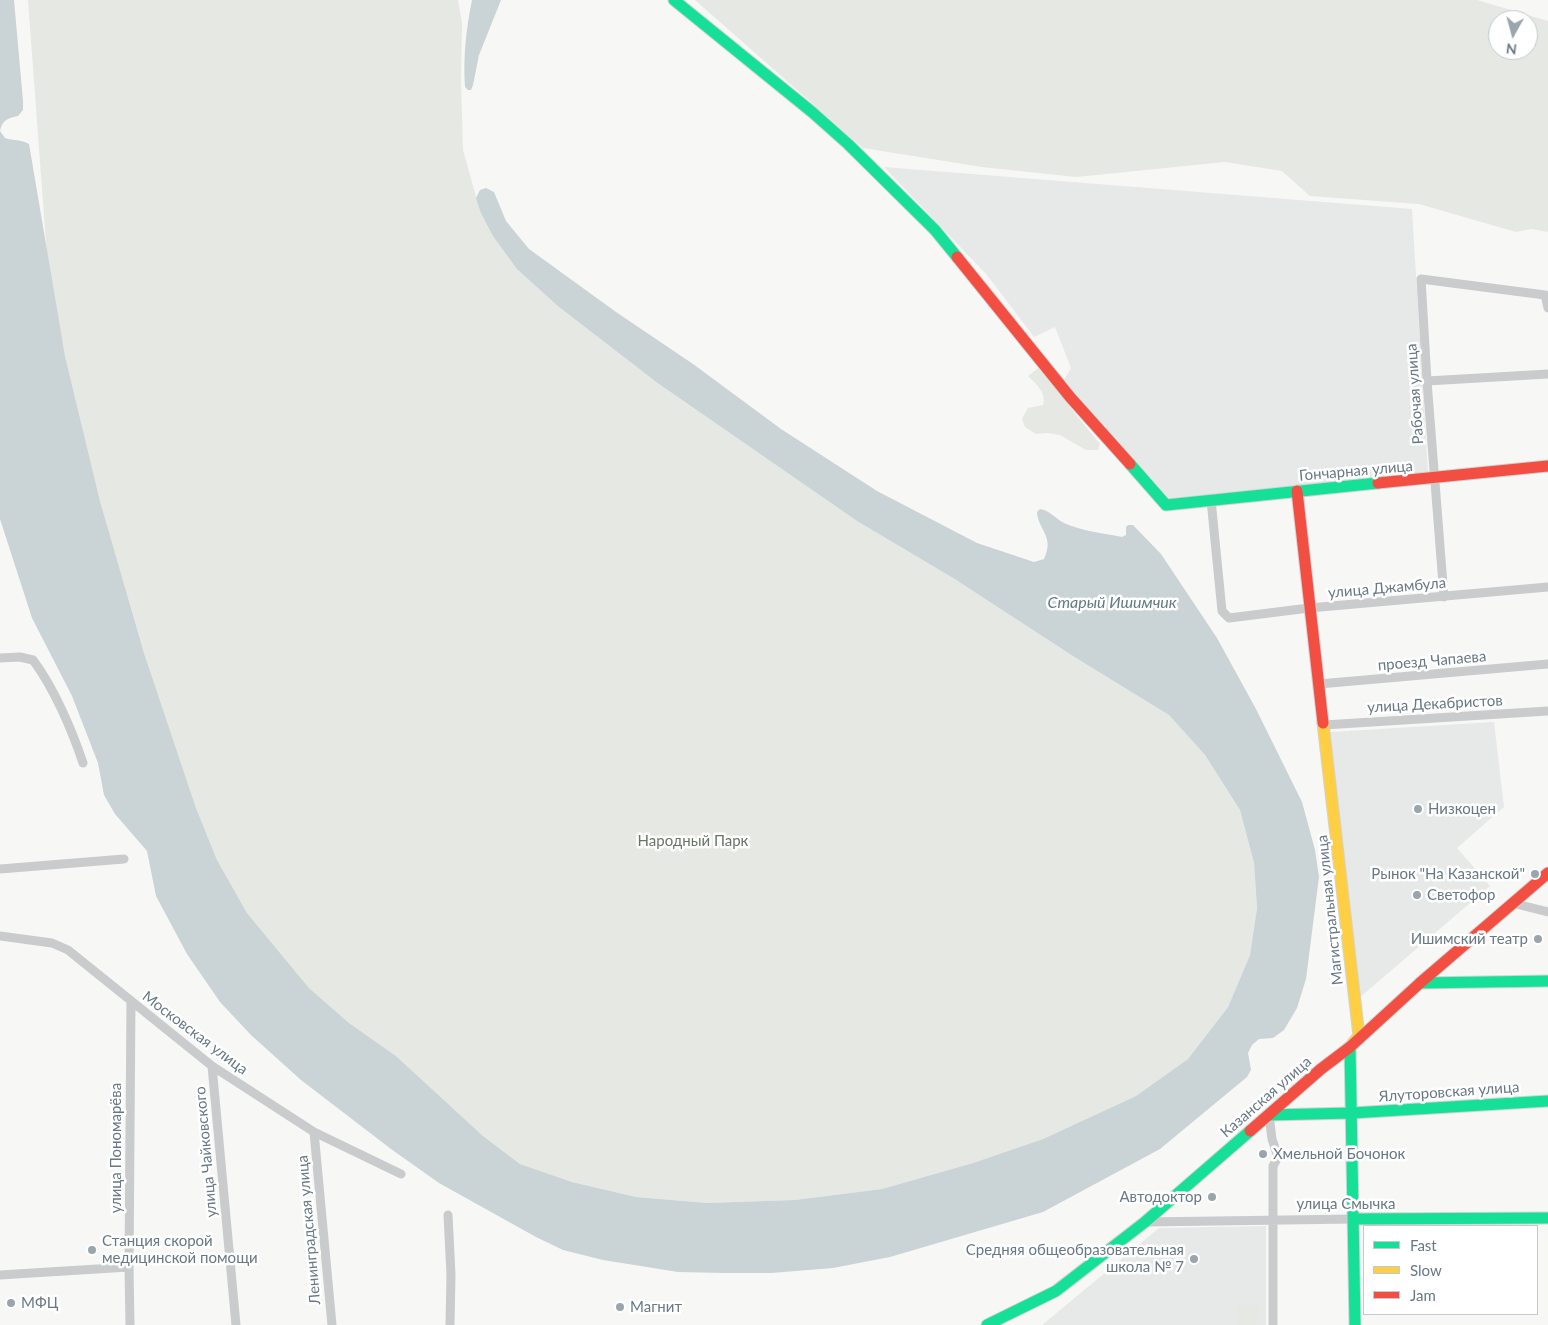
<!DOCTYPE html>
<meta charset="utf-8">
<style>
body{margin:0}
#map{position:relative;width:1548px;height:1325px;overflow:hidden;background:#f7f7f6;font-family:Lato,sans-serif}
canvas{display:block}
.legend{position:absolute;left:1363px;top:1225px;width:175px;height:90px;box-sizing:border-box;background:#fff;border:1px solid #c3c9ce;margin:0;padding:6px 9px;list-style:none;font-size:15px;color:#687985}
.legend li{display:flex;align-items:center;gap:10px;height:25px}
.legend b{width:25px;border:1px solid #c3c9ce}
.north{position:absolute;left:1488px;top:10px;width:50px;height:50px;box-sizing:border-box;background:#fff;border:1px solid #c3c9ce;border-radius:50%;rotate:187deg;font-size:14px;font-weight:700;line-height:20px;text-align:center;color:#687985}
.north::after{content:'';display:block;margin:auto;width:18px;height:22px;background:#9aa5ad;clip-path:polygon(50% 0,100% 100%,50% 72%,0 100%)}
</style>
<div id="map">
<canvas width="1548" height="1325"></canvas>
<ul class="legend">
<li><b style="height:6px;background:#16e098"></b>Fast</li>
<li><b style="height:6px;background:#ffcf43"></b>Slow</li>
<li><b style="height:6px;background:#f24e42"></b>Jam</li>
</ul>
<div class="north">N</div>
</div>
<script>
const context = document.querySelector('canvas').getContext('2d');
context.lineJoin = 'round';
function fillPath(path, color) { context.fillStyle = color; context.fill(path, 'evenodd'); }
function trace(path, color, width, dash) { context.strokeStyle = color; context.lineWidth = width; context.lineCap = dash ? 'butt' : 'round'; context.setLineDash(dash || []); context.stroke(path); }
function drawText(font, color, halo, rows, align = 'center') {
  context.font = font + ' Lato,sans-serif'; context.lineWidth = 5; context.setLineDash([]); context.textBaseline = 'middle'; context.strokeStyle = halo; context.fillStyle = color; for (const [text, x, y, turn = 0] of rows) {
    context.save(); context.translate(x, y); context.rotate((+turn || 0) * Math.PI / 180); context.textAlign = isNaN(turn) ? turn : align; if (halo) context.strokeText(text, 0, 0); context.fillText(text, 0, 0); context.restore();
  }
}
fillPath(new Path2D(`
 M884 167 1412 209 1428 472 1169 498 1064 380 1071 368 1055 327 1034 337 987 275Z
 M1494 722 1504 807 1457 848 1490 886 1359 998 1330 732Z
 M1266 1226V1325H1042L1159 1228Z`), '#e7e8e8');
fillPath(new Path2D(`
 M28 0H458L462 23 461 81 463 150 480 211 659 384 857 521 953 578 1076 658 1169 715 1205 755 1240 810 1254 863 1257 908 1250 955 1228 1007 1188 1059 1136 1096 1043 1139 973 1163 882 1189 795 1200 707 1203 636 1197 572 1182 520 1164 483 1136 396 1056 349 1023 309 988 247 913 217 860 196 808 144 653 100 501 65 356 47 256Z
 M695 0H1477L1548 21V232L1531 229 1516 232 1419 204 1310 196 1282 171 1225 162 1076 177 982 167 863 148ZM1498 20H1528V50H1498Z
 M1038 368 1100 444 1098 450H1086L1060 435 1047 433 1036 434 1025 427 1022 419 1028 408 1043 405C1047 393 1036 384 1028 376Z
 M1239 1305 1259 1306 1257 1325H1237Z`), '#e6e8e3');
fillPath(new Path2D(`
 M0 0H14L23 101V110L18 116C8 118 2 120 0 131L5 138C13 141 21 139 29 144L65 356 100 501 144 653 196 808 217 860 247 913 309 988 349 1023 396 1056 483 1136 520 1164 572 1182 636 1197 707 1203 795 1200 882 1189 973 1163 1043 1139 1136 1096 1188 1059 1228 1007 1250 955 1257 908 1254 863 1240 810 1205 755 1169 715 1076 658 953 578 857 521 659 384 558 306 517 269 493 236 480 211 476 198 480 190 486 188 494 192 506 221 529 249 616 312 693 364 781 429 877 491 977 543 1034 562 1044 559C1055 536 1038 530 1037 512L1040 509C1049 510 1056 519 1064 523 1082 531 1102 533 1122 537L1126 535V527L1128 525H1133L1161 554 1217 638 1256 709 1302 802 1315 850 1319 877 1306 979 1297 1008 1284 1030 1273 1038 1259 1039 1252 1045 1248 1053 1251 1070 1247 1077 1160 1149 1043 1212 890 1257 833 1268 771 1273H725L678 1272 603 1260 563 1250 536 1237 439 1183 391 1149 301 1080 251 1035 220 1002 187 954 156 896 147 851 115 814 104 795 98 763 72 696 32 618 0 519Z
 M472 0H501L479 55 473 85 471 90H468L465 87C463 58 466 29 472 0Z`), '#cad3d5');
const fast = new Path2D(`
 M674 0 812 112 848 144 935 230 957 257
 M1130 464 1166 505 1378 483
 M1420 983 1548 981
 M1350 1047 1355 1325
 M1352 1113 1548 1101
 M1269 1115 1352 1113
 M1354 1219 1548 1218
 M987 1325 1056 1291 1145 1222 1250 1131`);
const slow = new Path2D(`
 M1323 723 1359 1036 1353 1043`);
const jam = new Path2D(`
 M957 257 1070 397 1130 464
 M1378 483 1548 466
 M1297 491 1323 723
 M1250 1131 1321 1069 1350 1047 1420 983 1548 873`);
trace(fast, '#d2d3d4', 13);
trace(slow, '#d2d3d4', 13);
trace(jam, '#d2d3d4', 13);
trace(new Path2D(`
 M1427 381 1548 374
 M1211 500 1222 611 1229 618 1309 608 1548 587
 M1444 597 1427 381 1421 279 1545 295 1548 308
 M0 658 20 657 33 660C54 688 72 730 83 763
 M1319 684 1548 664
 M1324 725 1548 711
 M0 869 124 859
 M1512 903 1548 912
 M0 936 52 943 68 950 212 1066 314 1132 401 1174
 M212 1066 236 1325
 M1269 1115 1272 1139 1278 1157 1273 1166V1325
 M314 1132 332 1325
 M448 1215 451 1275 450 1325
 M1145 1222 1354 1219
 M0 1275 129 1267
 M130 1325 129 1267 131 1001`), '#c9cbcc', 9);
trace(fast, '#16e098', 11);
trace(slow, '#ffcf43', 11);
trace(jam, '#f24e42', 11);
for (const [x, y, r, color] of [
 [1418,809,5,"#9aa5ad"],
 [1535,874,5,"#9aa5ad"],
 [1417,895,5,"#9aa5ad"],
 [1538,939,5,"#9aa5ad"],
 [1263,1154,5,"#9aa5ad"],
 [1212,1197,5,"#9aa5ad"],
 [92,1250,5,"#9aa5ad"],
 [1194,1259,5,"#9aa5ad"],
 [11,1303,5,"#9aa5ad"],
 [620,1307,5,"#9aa5ad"]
]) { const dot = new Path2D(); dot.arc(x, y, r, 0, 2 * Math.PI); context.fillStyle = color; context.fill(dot); trace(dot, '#fff', 2); }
drawText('15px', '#687985', '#fff', [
 ["Рабочая улица",1415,394,-94],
 ["Гончарная улица",1356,471,-5],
 ["улица Джамбула",1387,588,-5],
 ["проезд Чапаева",1432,661,-5],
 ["улица Декабристов",1435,704,-3],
 ["Магистральная улица",1330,910,-96],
 ["Московская улица",195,1033,37],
 ["Ялуторовская улица",1449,1092,-4],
 ["Казанская улица",1266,1097,-41],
 ["улица Пономарёва",116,1148,-90],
 ["улица Чайковского",206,1152,-95],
 ["улица Смычка",1346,1204],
 ["Ленинградская улица",309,1230,-95]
]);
drawText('15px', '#687985', '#fff', [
 ["Низкоцен",1428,809],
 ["Рынок \"На Казанской\"",1525,874,"right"],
 ["Светофор",1427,895],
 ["Ишимский театр",1528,939,"right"],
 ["Хмельной Бочонок",1273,1154],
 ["Автодоктор",1202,1197,"right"],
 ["Станция скорой",102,1241],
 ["медицинской помощи",102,1258],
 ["Средняя общеобразовательная",1184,1250,"right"],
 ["школа № 7",1184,1267,"right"],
 ["МФЦ",21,1303],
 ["Магнит",630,1307]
], 'left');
drawText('15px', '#677763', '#fff', [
 ["Народный Парк",693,841]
]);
drawText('italic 16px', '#637a80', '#fff', [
 ["Старый Ишимчик",1112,603]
]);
</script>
